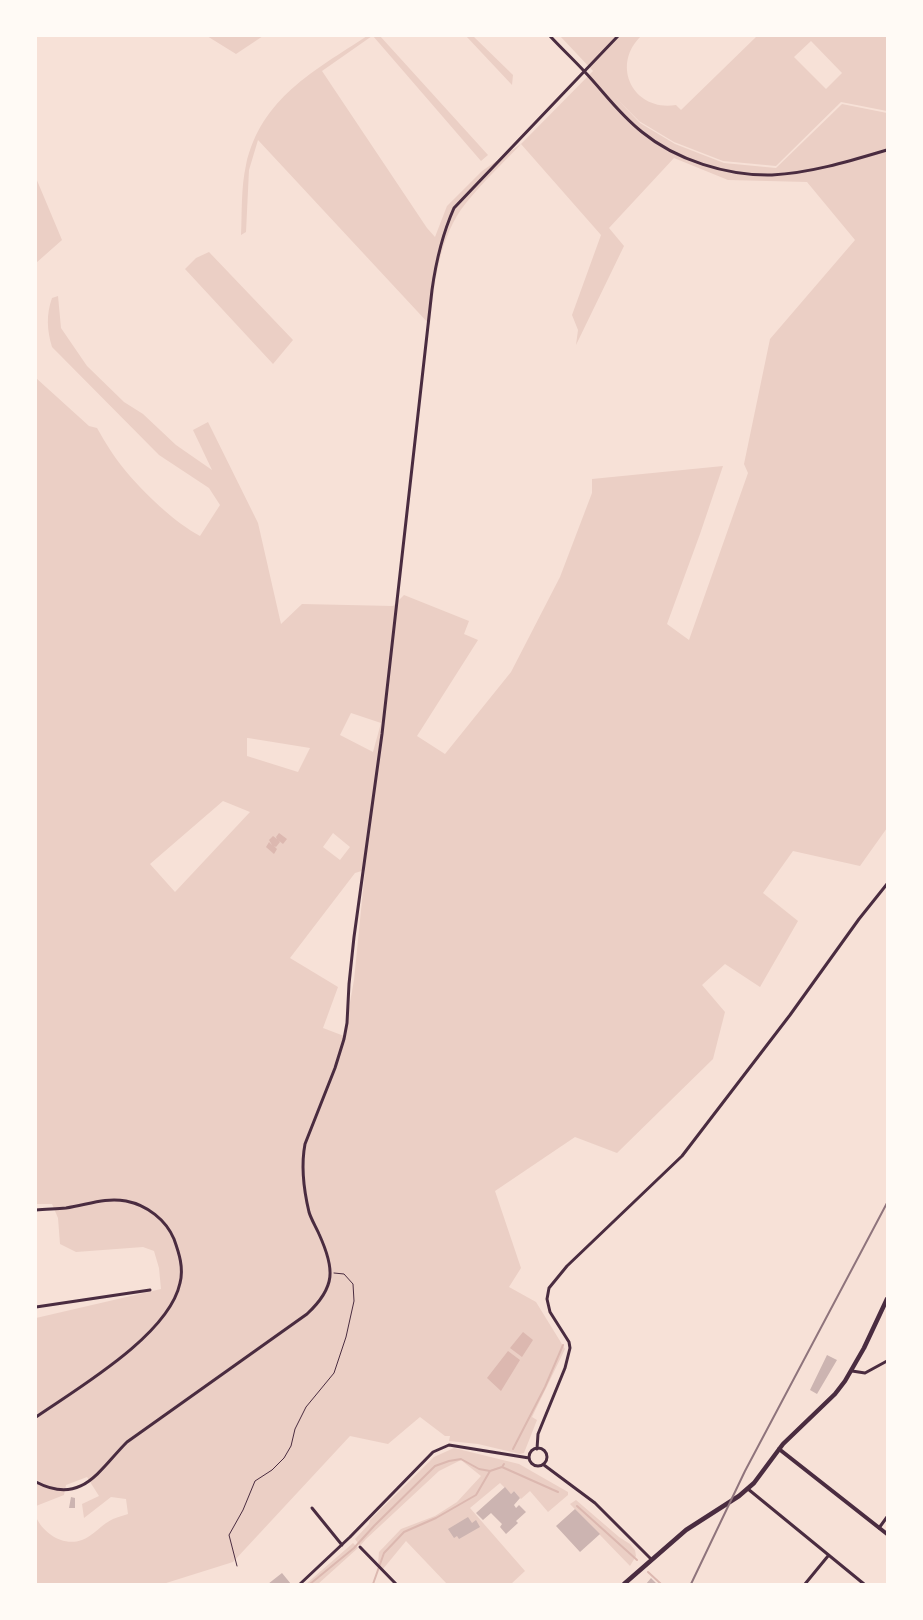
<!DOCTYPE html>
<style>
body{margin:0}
#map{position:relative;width:923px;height:1620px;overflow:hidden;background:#f7e1d7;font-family:"Playfair Display",serif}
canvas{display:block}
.frame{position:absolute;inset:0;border:37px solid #fffaf5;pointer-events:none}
</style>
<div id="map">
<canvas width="923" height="1620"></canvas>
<div class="frame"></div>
</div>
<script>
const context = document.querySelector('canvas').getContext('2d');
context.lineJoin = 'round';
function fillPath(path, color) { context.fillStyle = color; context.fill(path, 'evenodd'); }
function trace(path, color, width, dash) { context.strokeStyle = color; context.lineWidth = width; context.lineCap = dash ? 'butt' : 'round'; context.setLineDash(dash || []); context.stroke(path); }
fillPath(new Path2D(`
 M207 36H263L236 54Z
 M367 36H372L322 71 427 228 435 237 447 206 482 171 521 144 593 71 560 36H641C610 66 634 112 676 105L681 110 757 36H887V111L841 102 776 166 723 161 674 142 639 121 615 97 640 123 675 144 724 163 776 168 842 104 887 113V828L860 866 793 851 763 893 798 921 760 987 725 964 702 985 725 1012 713 1059 617 1153 575 1137 495 1191 521 1268 509 1287 536 1302 565 1349 532 1417 537 1420 524 1453 520 1454 478 1444 449 1441 450 1436H445L420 1417 388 1444 350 1436 233 1562 163 1584H36V1517C43 1533 63 1547 82 1540 93 1536 102 1524 113 1519 117 1517 123 1516 128 1514L126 1499 111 1497 84 1518 82 1504 99 1496 87 1477 66 1485 64 1495 36 1506V1318L161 1289 159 1268 154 1251 143 1247 76 1252 60 1244 58 1218 52 1204H36V378L89 426 97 428C105 442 114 457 124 469 142 491 175 523 200 536L220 505 209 488 159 455 52 347C47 330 46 315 52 298L58 296 61 328 87 366 124 402 143 414 176 445 212 470 193 430 208 422 258 523 281 624 302 604 393 606 404 595 469 621 464 634 478 640 417 736 445 754 511 672 560 577 592 493V479L723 466 700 534 667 624 689 640 748 473 744 464 770 339 855 240 807 182 728 180 674 158 609 228 624 246 576 345 578 330 572 315 601 235 521 144C503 163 483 182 466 203 439 236 434 284 430 325L258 140 249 170 246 232 241 235C242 212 241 187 246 165 261 98 314 71 367 36ZM811 41 842 73 826 89 794 57ZM351 713 381 723 373 752 340 735ZM247 738H248L310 748 298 772 247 756ZM223 801 250 812 175 892 150 864ZM333 833 350 847 340 860 323 847ZM365 870 354 980 344 1036 323 1028 338 987 290 958 355 873Z
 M373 36H380L488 155 481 161Z
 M466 36H473L513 75 512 85Z
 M36 178 62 240 36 263Z
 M209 252 293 340 273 364 185 269 196 258Z
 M454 1448 519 1464 568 1492V1495L548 1512 530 1491 521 1499 514 1491 511 1494 500 1483 470 1508 525 1571 511 1584H447L406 1541 383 1569 378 1564 379 1552 401 1529 435 1516 457 1502 481 1476 461 1460 439 1471 366 1539 360 1546 355 1539 369 1524 370 1520 434 1457Z
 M576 1500 619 1537 630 1544 635 1550 636 1556 630 1566 570 1504Z
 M353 1543 358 1548 318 1584H306Z`), '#ebcfc5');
fillPath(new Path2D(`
 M279 833 287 839 283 844 278 840 280 842 276 847 274 846 277 849 274 854 266 847 269 842 272 845 269 840 273 836 277 839 276 837Z
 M523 1332 533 1340 522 1357 510 1348Z
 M508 1351 520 1360 501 1391 487 1378Z`), '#dcb8b0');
trace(new Path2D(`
 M513 1449 545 1387 563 1345
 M502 1467 558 1492
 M577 1506 637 1560
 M648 1572 661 1584
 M310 1584 354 1548 374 1526 435 1466 449 1461 461 1459 479 1469 490 1471 502 1467 504 1464
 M373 1584 384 1553 404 1532 436 1518 476 1495 490 1471`), '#dcb8b0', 2);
fillPath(new Path2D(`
 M827 1355 837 1360 817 1394 810 1390Z
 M505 1487 511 1494 514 1491 520 1498 514 1505 516 1508 519 1505 526 1512 516 1521 518 1523 506 1534 500 1527 502 1524 491 1513 483 1520 476 1513Z
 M71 1497 75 1498V1508H69Z
 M575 1509 600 1534 580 1552 556 1526Z
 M468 1517 472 1523 476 1520 480 1527 459 1539 457 1536 454 1538 448 1529Z
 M282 1573 291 1584H268Z
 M651 1578 657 1584H646Z`), '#ccb4b1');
trace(new Path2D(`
 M237 1566 229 1535 243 1510 255 1481 272 1470 284 1458 291 1446 295 1429 306 1407 334 1373 346 1337 354 1301 353 1284 344 1274 334 1273`), '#4a2c40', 1);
trace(new Path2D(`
 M550 36C561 48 573 59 584 71 604 92 618 113 642 132 676 160 727 176 772 175 811 173 850 161 887 150
 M36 1210C46 1209 56 1209 66 1208 87 1205 105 1197 126 1201 147 1205 166 1220 174 1239 179 1253 184 1268 180 1283 169 1335 78 1388 36 1417
 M36 1307 150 1290
 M852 1371 865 1373 887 1361
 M529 1457a9 9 0 1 1 18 0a9 9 0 1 1-18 0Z
 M537 1449 538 1434 565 1368 570 1348 569 1342 550 1312 547 1299 549 1288 567 1266 682 1156 790 1015 859 919 887 884
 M544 1465 595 1503 652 1560
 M36 1482C82 1506 99 1470 127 1442L307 1314C336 1287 335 1269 319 1234 316 1227 311 1219 309 1212 304 1191 301 1165 305 1144L335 1068 344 1039 347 1023 349 984 354 937 382 734 432 290C436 261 442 235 454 208L618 36
 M748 1489 864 1584
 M312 1508 342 1545
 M879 1528 887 1517
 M360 1547 396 1584
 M300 1584 350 1537 433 1452 449 1445 529 1458
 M805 1584 828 1556`), '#4a2c40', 3);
trace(new Path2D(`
 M779 1449 887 1534`), '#4a2c40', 4);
trace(new Path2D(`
 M624 1584 686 1530 739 1496 754 1483 783 1444 835 1394 845 1381 864 1348 887 1299`), '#4a2c40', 4.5);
trace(new Path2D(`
 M691 1584 745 1471 887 1203`), '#8f747c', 2);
</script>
